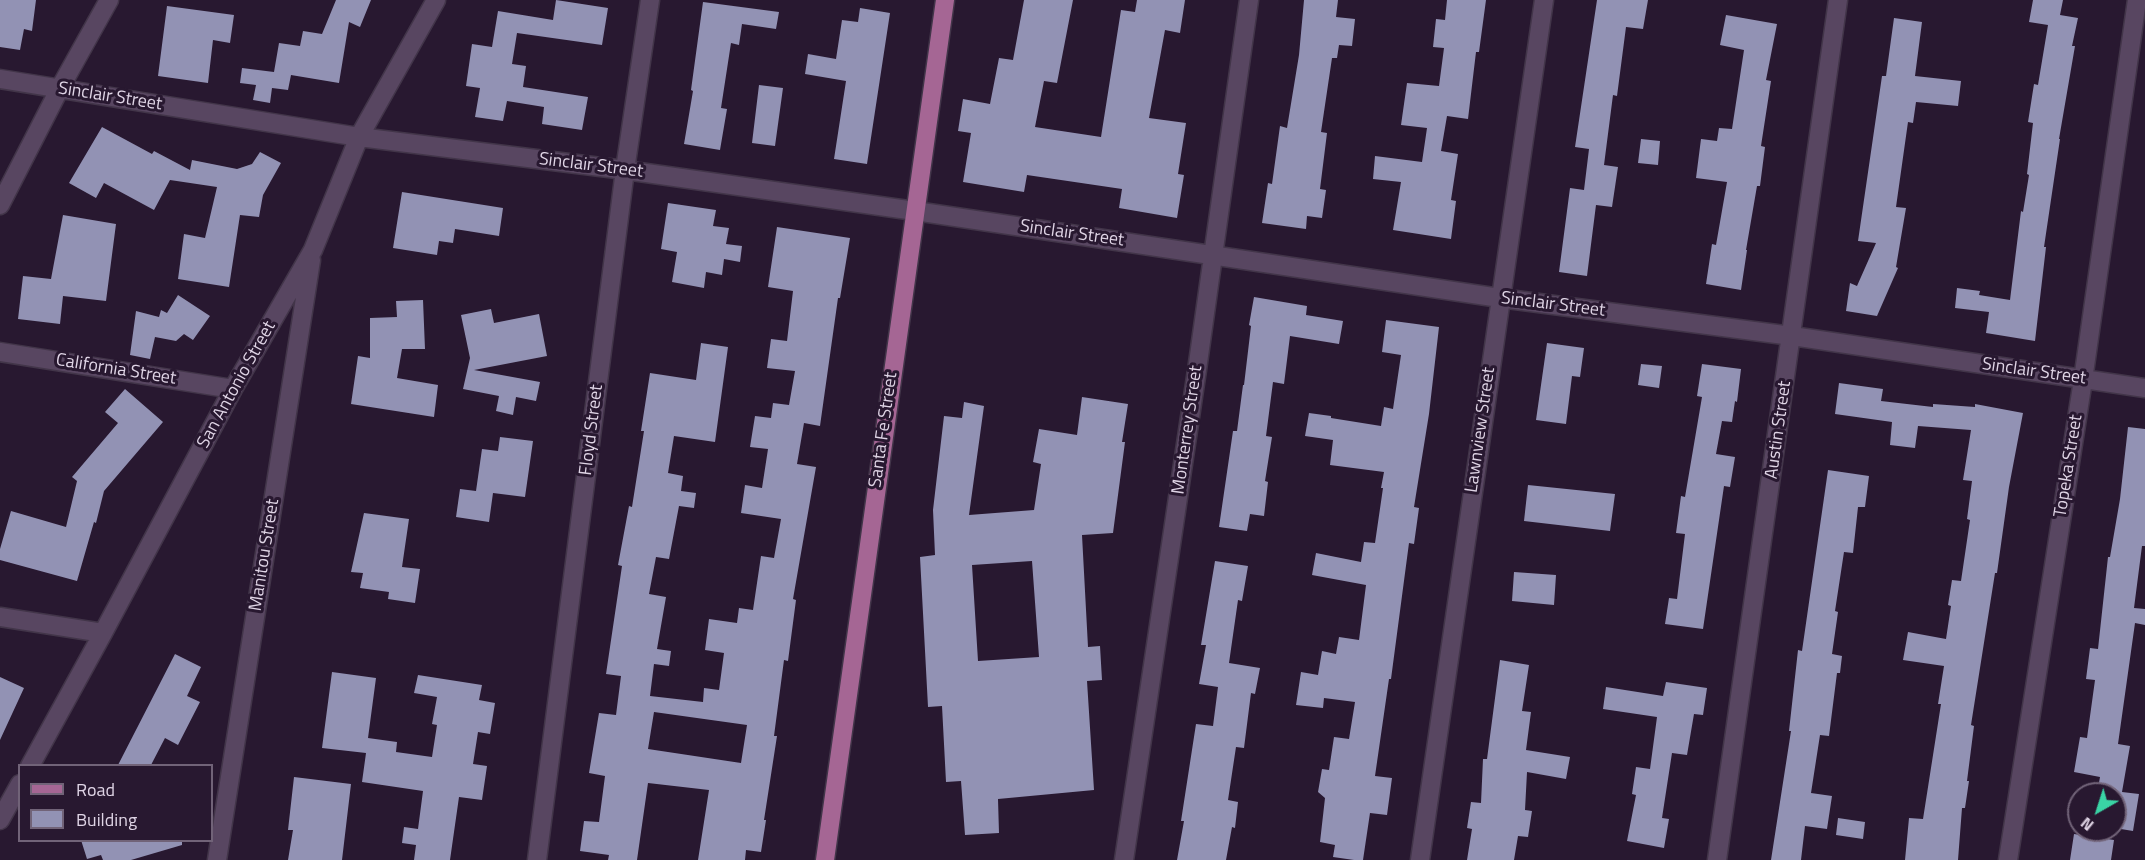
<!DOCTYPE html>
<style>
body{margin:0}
#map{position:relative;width:2145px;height:860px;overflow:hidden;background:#281830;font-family:"Titillium Web",sans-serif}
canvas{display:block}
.legend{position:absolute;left:18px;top:764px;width:195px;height:78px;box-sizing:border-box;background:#281830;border:2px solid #716378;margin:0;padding:8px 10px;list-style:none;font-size:18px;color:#dfd4e5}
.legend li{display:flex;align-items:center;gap:12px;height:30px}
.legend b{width:30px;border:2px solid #716378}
.north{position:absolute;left:2067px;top:782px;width:60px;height:60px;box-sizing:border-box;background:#281830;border:2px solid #716378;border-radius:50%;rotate:219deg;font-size:16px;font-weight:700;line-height:24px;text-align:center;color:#dfd4e5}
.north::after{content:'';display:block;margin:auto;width:21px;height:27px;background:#3ad4a5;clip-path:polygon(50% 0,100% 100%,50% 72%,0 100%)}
</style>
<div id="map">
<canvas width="2145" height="860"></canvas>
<ul class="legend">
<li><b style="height:8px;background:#a56694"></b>Road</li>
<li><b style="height:16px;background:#9292b4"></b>Building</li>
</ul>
<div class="north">N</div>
</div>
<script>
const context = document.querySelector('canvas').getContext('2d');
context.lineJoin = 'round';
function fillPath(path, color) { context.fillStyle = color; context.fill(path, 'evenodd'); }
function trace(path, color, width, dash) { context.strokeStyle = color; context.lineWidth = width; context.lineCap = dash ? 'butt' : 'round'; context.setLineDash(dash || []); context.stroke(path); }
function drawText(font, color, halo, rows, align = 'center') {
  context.font = font + ' "Titillium Web",sans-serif'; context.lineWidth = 6; context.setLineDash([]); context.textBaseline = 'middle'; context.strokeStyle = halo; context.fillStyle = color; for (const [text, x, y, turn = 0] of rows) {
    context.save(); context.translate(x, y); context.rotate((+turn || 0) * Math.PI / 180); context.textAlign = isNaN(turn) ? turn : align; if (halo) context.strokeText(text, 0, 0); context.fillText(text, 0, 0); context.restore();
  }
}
fillPath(new Path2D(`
 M0 0H36L32 31 24 29 20 50 0 47Z
 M336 0H371L360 27 349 22 339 83 291 75 288 90 272 88 270 103 253 100 256 85 240 83 242 68 274 72 279 43 300 46 303 31 322 34Z
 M556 0 608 8 602 45 517 33 512 64 526 66 523 87 588 97 582 130 542 124 544 107 507 101 503 121 475 117 480 88 466 86 472 44 492 47 498 11 553 20Z
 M1024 0H1073L1057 83 1044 81 1035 127 1101 137 1121 10 1135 12 1137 0H1185L1180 33 1165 30 1149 118 1186 123 1178 174 1184 175 1177 218 1119 208 1122 189 1027 175 1024 192 963 182 971 133 958 131 963 99 990 104 999 58 1013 60Z
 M1304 0H1338L1336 17 1355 19 1352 46 1339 45 1337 58H1332L1321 132 1327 133 1320 189 1326 190 1322 218 1307 216 1306 229 1262 223 1268 183 1272 184 1280 126 1287 128 1299 55Z
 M1447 0H1486L1479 52H1476L1468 119 1447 116 1441 151 1458 154 1451 200 1456 201 1451 239 1393 230 1401 182 1373 179 1375 156 1422 162 1427 128 1401 125 1407 83 1439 86 1444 48 1433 47 1436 19 1445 20Z
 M1597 0H1648L1643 29 1626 27 1617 96 1613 95 1604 165 1618 167 1612 207 1596 205 1587 276 1559 272 1570 188 1584 190 1589 149 1575 147Z
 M2033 0H2063L2060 15 2078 18 2072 46H2075L2059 139H2060L2044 247H2046L2035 341 1986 333 1989 312 1955 308 1957 288 1980 291 1979 295 2010 300 2021 211 2023 212 2029 175 2027 174 2033 123 2028 122 2034 84 2038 85 2048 25 2029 22Z
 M703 2 779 12 776 29 742 24 739 45 731 43 721 108 727 109 720 150 684 144 693 91 691 90Z
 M167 6 234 15 230 43 213 40 208 83 158 76Z
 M860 8 890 13 867 164 834 159 846 81 805 74 808 54 836 59 842 20 858 22Z
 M1726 15 1777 24 1766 80 1771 81 1761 146 1765 147 1760 186H1757L1746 250H1747L1741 290 1706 284 1712 244 1716 245 1727 182 1696 178 1701 139 1717 141 1719 128 1732 129 1744 50 1720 45Z
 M1894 18 1922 22 1915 76 1961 81 1958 106 1916 102 1913 123 1908 122 1896 207 1906 208 1896 267 1898 268 1877 316 1846 311 1850 283 1857 286 1876 243 1858 241 1882 76H1886Z
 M759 85 783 88 775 146 752 143Z
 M102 127 152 154 154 151 190 170 192 160 237 169 252 164 260 152 281 163 263 195 259 217 240 215 229 287 178 279 184 234 205 238 217 187 170 180 154 210 104 183 96 198 69 183Z
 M1641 139 1660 141 1658 165 1638 163Z
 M402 192 503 208 499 236 455 229 453 243 439 241 437 255 393 248Z
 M668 203 716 210 713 226 729 228 726 244 742 246 740 262 724 259 722 275 706 272 704 288 672 282 677 252 661 249Z
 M63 215 116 224 106 301 63 296 60 324 18 319 23 276 51 279Z
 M777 227 850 238 840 298H838L820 426 804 423 797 464 816 467 793 599 796 600 788 661 784 660 774 736H777L764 820H766L761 852 746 850 745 860H698L709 790 648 783 637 860H608L609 855 580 851 584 821 599 822 605 776 589 773 599 713 616 715 621 676 606 674 622 566 618 565 629 506 632 507 644 431H641L650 373 696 380 701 343 728 347 715 442 674 436 668 473 683 476 681 491 696 493 694 508 679 506 669 559 656 557 649 594 666 597 657 649 671 651 669 666 654 664 650 696 703 702 704 688 719 690 724 653 705 650 709 619 737 623 739 608 753 610 761 556 774 558 781 519 741 513 745 485 762 488 768 449 750 447 755 416 771 418 773 403 789 405 795 371 767 368 771 339 787 341 793 291 768 287ZM654 712 747 725 741 763 648 749Z
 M178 295 210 316 193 340 184 334 176 341 155 337 150 359 130 355 136 311 159 317 161 310 167 313Z
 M1254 297 1307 306 1306 315 1343 321 1339 344 1290 336 1284 384 1273 382 1266 436 1272 437 1265 481 1268 482 1264 516 1250 514 1247 531 1219 527 1233 431H1237L1243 385H1244L1251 326 1249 325Z
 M423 300 425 349H402L397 378 438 385 434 417 351 404 358 356 370 358V318L397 317 396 301Z
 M491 309 494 323 539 314 547 356 474 370 540 382 536 401 516 397 513 415 496 411 499 396 463 389 470 358 461 315Z
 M1386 320 1439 327 1429 414 1414 507 1419 508 1414 544 1409 543 1391 679H1389L1375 776 1392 778 1387 815 1370 813 1363 860H1354L1333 857 1335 845 1320 842 1325 798 1318 792 1322 769 1329 770 1334 737 1349 739 1355 702 1324 698 1323 708 1296 705 1301 672 1318 675 1322 651 1336 654 1339 637 1359 640 1366 585 1312 575 1316 553 1361 562 1364 542 1375 543 1383 488H1381L1384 472 1330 465 1333 440 1305 436 1309 413 1331 416V418L1381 426 1384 407 1393 409 1401 355 1382 352Z
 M1547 343 1584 348 1580 377 1572 376 1566 424 1536 420Z
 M1641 364 1662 366 1659 388 1638 385Z
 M1702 364 1741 369 1737 402 1735 401 1732 422 1722 421 1716 454 1735 457 1730 487 1724 486 1703 629 1665 624 1669 598 1677 599 1685 534 1676 533 1681 496 1685 497 1702 397 1697 396Z
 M1839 383 1883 389 1881 401 1933 407V404L1975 407V404L2023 413 2009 487 1997 573H1995L1971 725 1974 726 1967 781H1969L1965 808H1962L1958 860H1905L1909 818 1923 819 1941 704H1938L1944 666 1903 660 1908 632 1946 639 1951 606 1948 605 1952 580 1961 581 1970 520 1967 519 1972 481 1963 480 1971 430 1918 426 1915 448 1890 445 1892 422 1835 414Z
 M125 389 163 422 104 491 96 523 94 522 77 581 0 560V549L11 511 66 527 77 481 72 477 118 423 105 412Z
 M1082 397 1128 404 1122 442H1125L1113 533 1082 535 1088 647 1100 646 1102 680 1087 681 1094 790 998 799 999 833 965 835 961 781 946 782 942 706 928 707 920 557 935 555 933 510 944 416 962 418 964 402 984 406 969 515 1034 510 1041 464 1033 462 1039 429 1077 435ZM1032 561 1039 657 978 661 972 565Z
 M2128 427 2145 429V546H2142L2134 608 2145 609V625L2135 623 2118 744 2130 746 2122 792 2139 794 2133 831 2115 828V794H2097L2100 777 2074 772 2080 737 2087 738 2095 680 2086 679 2090 648 2098 649 2108 557H2110L2120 499Z
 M500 437 533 441 525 497 493 493 489 522 456 517 460 489 476 491 482 449 498 451Z
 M1828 470 1869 476 1865 507H1858L1853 553 1844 552 1835 611 1838 612 1832 654 1842 656 1840 673H1837L1829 736 1820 735 1811 793 1832 796 1827 829 1805 826 1801 860H1771L1791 731H1789L1798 650 1802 651Z
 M1528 485 1615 494 1610 531 1524 521Z
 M364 513 409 519 402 567 420 569 415 603 388 599 389 592 360 588 363 573 351 572Z
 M1215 561 1248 566 1242 601 1238 600 1229 663 1260 668 1255 694 1251 693 1244 748 1236 747 1228 800 1238 802 1235 828 1232 827 1226 860H1177L1184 821H1181L1196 724 1213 726 1218 687 1199 684 1206 645H1201Z
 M1514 572 1556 575 1554 605 1512 601Z
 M175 654 201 667 187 696 200 702 178 745 165 738 151 765H118Z
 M1500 660 1529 665 1522 711 1531 712 1526 750 1570 757 1566 779 1527 772 1525 810 1532 811 1528 837 1518 836 1514 860H1467L1472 829 1467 828 1471 802 1481 803 1483 759H1487Z
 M332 672 376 678 368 738 397 742 396 752 432 757 437 725 432 724 437 697 414 693 418 675 482 685 479 700 495 703 490 734 478 732 473 764 487 766 482 800 459 797 450 860H414L416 845 402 843 404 827 418 829 423 791 362 782 366 753 322 748Z
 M0 677 24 688 0 740Z
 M1666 682 1707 688 1703 715 1694 714 1687 755 1672 753 1662 818 1669 819 1664 848 1627 841 1636 795 1632 794 1636 767 1650 769 1657 717 1603 709 1606 687 1663 696Z
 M294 777 351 784 342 860H288L293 830H288Z
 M1838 818 1865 822 1863 839 1836 835Z
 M2074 834 2114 840 2111 860H2070Z
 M81 840H182V845L131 860H103L101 855 87 859Z`), '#9292b4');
const minor = new Path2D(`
 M0 79 359 137 625 170 915 211 1500 298 1792 336 2145 388
 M0 205 60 88 109 0
 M0 352 233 389
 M0 617 103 633
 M30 766 103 633 233 389 313 250 359 137 436 0
 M0 820 20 784
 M217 860 311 260
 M537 860 625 170 650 0
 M1124 860 1197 370 1249 0
 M1420 860 1544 0
 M1717 860 1838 0
 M2008 860 2083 380 2137 0`);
const major = new Path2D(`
 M825 860 945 0`);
trace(minor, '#423549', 21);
trace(major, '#423549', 21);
trace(minor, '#584661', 18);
trace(major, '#a56694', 18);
drawText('18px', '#dfd4e5', '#281830', [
 ["Sinclair Street",110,97,9],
 ["Sinclair Street",591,166,7],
 ["Sinclair Street",1072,234,8],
 ["Sinclair Street",1553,305,7],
 ["California Street",116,370,9],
 ["Sinclair Street",2034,372,8],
 ["San Antonio Street",237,385,-61],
 ["Floyd Street",592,430,-83],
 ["Santa Fe Street",884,430,-82],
 ["Monterrey Street",1188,430,-82],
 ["Lawnview Street",1481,430,-82],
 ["Austin Street",1779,430,-82],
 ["Topeka Street",2069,466,-81],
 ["Manitou Street",265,555,-81]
]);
</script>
